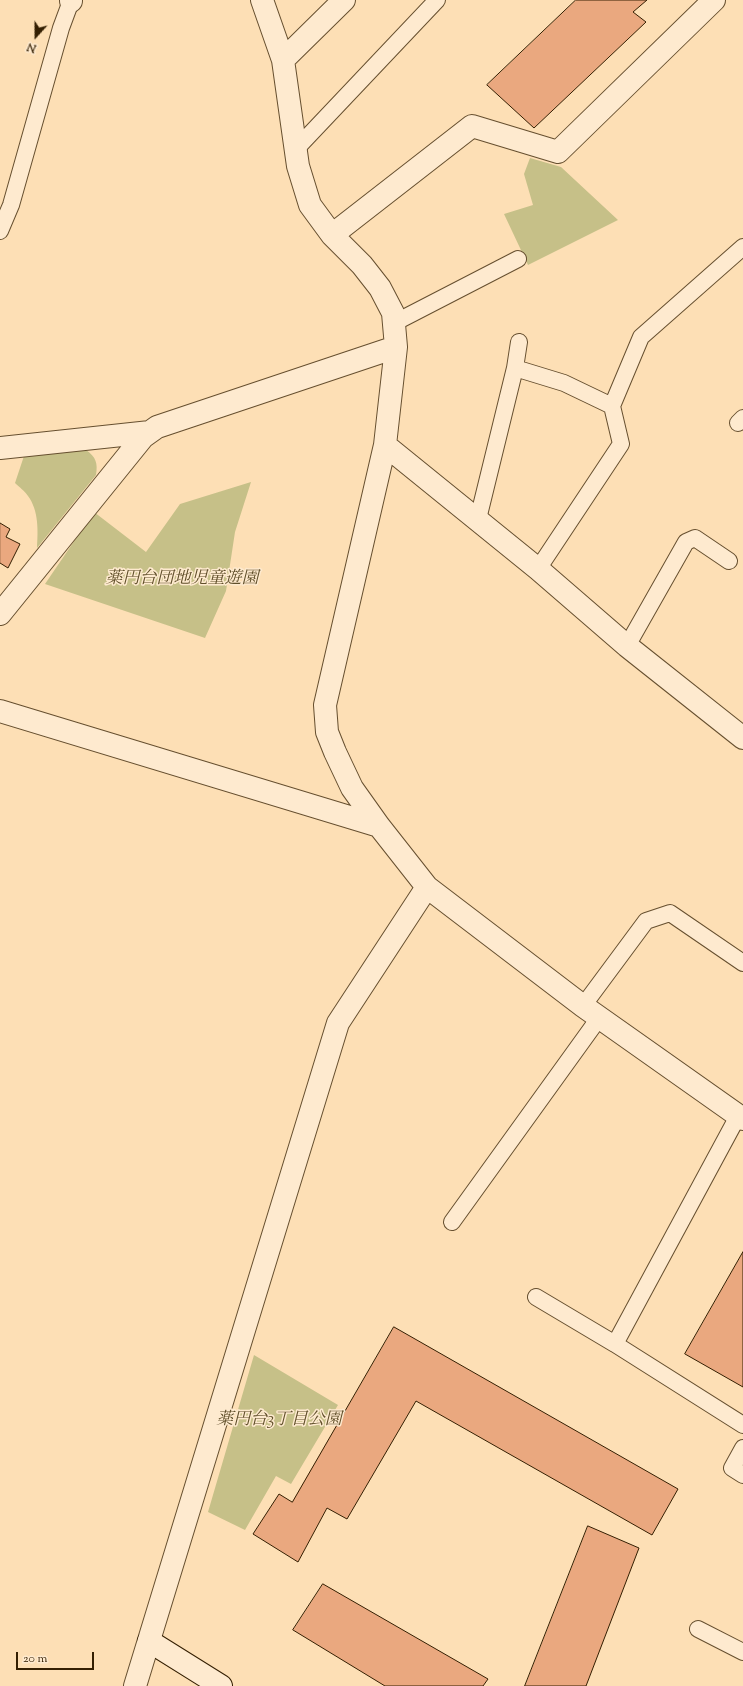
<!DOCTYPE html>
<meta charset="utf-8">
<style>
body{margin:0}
#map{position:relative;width:743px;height:1686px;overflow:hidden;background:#fddfb5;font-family:"Sorts Mill Goudy",serif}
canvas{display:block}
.north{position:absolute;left:16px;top:16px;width:40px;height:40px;-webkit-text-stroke:3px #feeacf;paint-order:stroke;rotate:201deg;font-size:11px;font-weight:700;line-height:16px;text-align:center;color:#341f02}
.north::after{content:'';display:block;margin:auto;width:14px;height:18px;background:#341f02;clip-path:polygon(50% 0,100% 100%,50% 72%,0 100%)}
.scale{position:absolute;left:16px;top:1652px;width:78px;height:18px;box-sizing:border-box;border:2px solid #341f02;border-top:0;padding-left:5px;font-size:12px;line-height:14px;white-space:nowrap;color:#341f02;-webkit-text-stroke:3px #feeacf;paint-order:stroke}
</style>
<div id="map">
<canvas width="743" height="1686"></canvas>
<div class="north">N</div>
<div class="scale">20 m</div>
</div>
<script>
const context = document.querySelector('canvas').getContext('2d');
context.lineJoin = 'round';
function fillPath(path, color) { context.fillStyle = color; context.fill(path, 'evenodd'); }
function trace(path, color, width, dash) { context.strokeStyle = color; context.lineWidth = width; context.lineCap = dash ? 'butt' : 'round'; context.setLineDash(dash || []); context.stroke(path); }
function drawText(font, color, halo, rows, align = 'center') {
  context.font = font + ' "Sorts Mill Goudy","Noto Serif JP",serif'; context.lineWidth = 3; context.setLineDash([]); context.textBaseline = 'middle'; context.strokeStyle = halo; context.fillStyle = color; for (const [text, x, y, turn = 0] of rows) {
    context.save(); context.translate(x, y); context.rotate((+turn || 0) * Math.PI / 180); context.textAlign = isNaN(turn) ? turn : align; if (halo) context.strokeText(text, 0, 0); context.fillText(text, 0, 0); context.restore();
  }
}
fillPath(new Path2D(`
 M530 158 561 167 618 220 528 265 504 214 533 205 524 174Z
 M86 450C96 457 98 463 96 475L37 548C38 531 39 511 28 496 25 491 19 487 15 483L24 456Z
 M251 482 235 532 226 591 205 638 45 584 94 512 146 552 180 504Z
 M254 1355 338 1405 291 1484 276 1476 245 1530 208 1512Z`), '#c6c088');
const building = new Path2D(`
 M576 0H647L633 12 646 22 534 128 487 85Z
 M0 523 10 529 6 537 20 544 8 568 0 563Z
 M743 1252V1387L685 1354Z
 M394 1327 678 1489 652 1535 416 1401 347 1519 327 1508 298 1562 253 1534 279 1494 292 1502Z
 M588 1526 639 1548 586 1686H525Z
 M323 1584 488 1679 483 1686H385L293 1630Z`);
fillPath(building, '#eaa87f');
trace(building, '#341f02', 1);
const lane = new Path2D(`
 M296 149 437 0
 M0 231 11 205 61 28 71 1
 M394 323 518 259
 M515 368 564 383 612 406 621 444 538 569
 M612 406 641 337 743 247
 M738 423 743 418
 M478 519 515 368 519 342
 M627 646 686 542 695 538 729 561
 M583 1006 646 921 670 913 743 963
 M452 1222 599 1018
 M536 1297 615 1344 743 1425
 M615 1344 738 1116
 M743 1448 732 1468 743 1475
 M698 1629 743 1652`);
const street = new Path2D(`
 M262 0 283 60 298 166 310 205 332 235 362 265 380 288 393 313 396 347 385 445 325 705 327 732 335 752 352 788 379 826 427 887 583 1006 743 1119
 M71 1V0
 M283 60 344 0
 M332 235 472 126 558 152 714 0
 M385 445 538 569 627 646 743 738
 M0 448 150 432
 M0 614 143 437 157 427 396 347
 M0 711 379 826
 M135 1686 338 1023 427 887`);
const secondary = new Path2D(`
 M149 1641 221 1686`);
trace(lane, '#664f2f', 18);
trace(street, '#664f2f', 24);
trace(secondary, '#341f02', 24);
trace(lane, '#feeacf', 16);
trace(street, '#feeacf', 22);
trace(secondary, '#feeacf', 22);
drawText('italic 17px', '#604f2a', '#feeacf', [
 ["薬円台団地児童遊園",182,580],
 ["薬円台3丁目公園",279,1421]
]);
</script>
